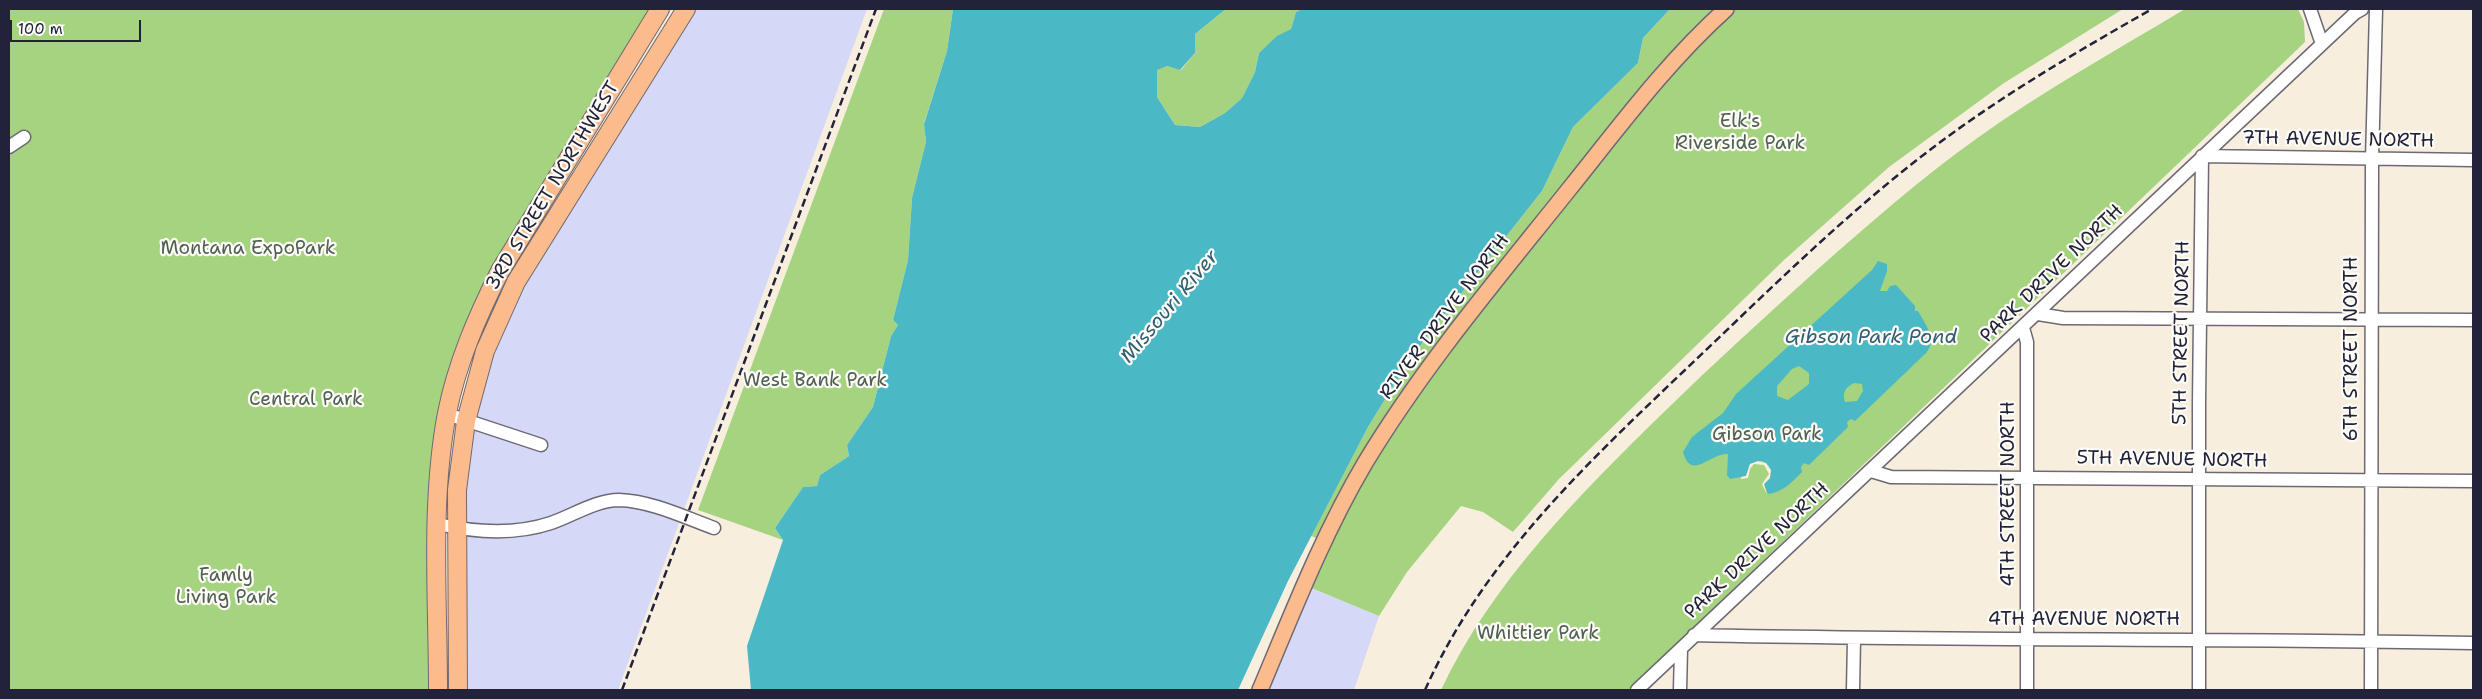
<!DOCTYPE html>
<style>
body{margin:0}
#map{position:relative;width:2482px;height:699px;overflow:hidden;background:#f8eedd;font-family:"Shantell Sans",sans-serif}
canvas{display:block}
.frame{position:absolute;inset:0;border:10px solid #22223b;pointer-events:none}
.scale{position:absolute;left:10px;top:20px;width:131px;height:22px;box-sizing:border-box;border:2px solid #22223b;border-top:0;padding-left:6px;font-size:15px;line-height:18px;white-space:nowrap;color:#22223b;-webkit-text-stroke:4px #fdfcf7;paint-order:stroke}
</style>
<div id="map">
<canvas width="2482" height="699"></canvas>
<div class="frame"></div>
<div class="scale">100 m</div>
</div>
<script>
const context = document.querySelector('canvas').getContext('2d');
context.lineJoin = 'round';
function fillPath(path, color) { context.fillStyle = color; context.fill(path, 'evenodd'); }
function trace(path, color, width, dash) { context.strokeStyle = color; context.lineWidth = width; context.lineCap = dash ? 'butt' : 'round'; context.setLineDash(dash || []); context.stroke(path); }
function drawText(font, color, halo, rows, align = 'center') {
  context.font = font + ' "Shantell Sans",sans-serif'; context.lineWidth = 4.5; context.setLineDash([]); context.textBaseline = 'middle'; context.strokeStyle = halo; context.fillStyle = color; for (const [text, x, y, turn = 0] of rows) {
    context.save(); context.translate(x, y); context.rotate((+turn || 0) * Math.PI / 180); context.textAlign = isNaN(turn) ? turn : align; if (halo) context.strokeText(text, 0, 0); context.fillText(text, 0, 0); context.restore();
  }
}
fillPath(new Path2D(`
 M685 9H867L618 690H458L455 528 485 351Z
 M1309 587 1379 616 1354 690H1265Z`), '#d6d8f8');
fillPath(new Path2D(`
 M9 9H659L500 271 447 414 438 690H9Z
 M884 9H953L947 51 924 123 926 142 912 198 908 260 893 320 898 325 891 336 873 407 847 445 849 456 820 475 817 486 803 487 775 528 783 540 698 510Z
 M1226 9H1302L1296 12 1291 29 1277 37 1259 53 1255 72 1242 98 1225 113 1200 127 1175 125 1157 97V69L1167 66 1181 70 1195 53V34Z
 M1670 9H2123L2004 83 1889 167 1784 260 1559 479 1513 532 1483 512 1461 506 1407 572 1379 616 1309 587 1330 543 1311 536 1368 427 1411 357 1542 191 1573 127 1638 63 1643 38Z
 M2185 9H2298L2304 22 2305 42 1628 690H1441C1492 582 1579 495 1664 412 1714 363 1766 316 1818 269 1869 224 1921 178 1976 139 2043 91 2115 51 2185 9Z`), '#a5d380');
fillPath(new Path2D(`
 M953 9H1226L1195 34V53L1180 70 1167 66 1157 70V97L1175 125 1200 127 1225 113 1242 98 1255 72 1259 53 1277 36 1291 29 1296 12 1302 9H1670L1643 38 1638 63 1573 127 1542 191 1411 357 1368 427 1288 581 1238 690H751L747 646 783 540 775 528 803 487 817 486 820 475 849 456 847 445 873 407 891 336 898 325 893 320 908 260 912 198 926 142 924 124 947 51Z
 M1878 261 1887 264V271L1880 291H1887L1890 286 1896 285 1915 306V311H1918C1926 326 1938 339 1926 353L1855 421 1851 419 1847 422 1848 427 1809 465 1804 463 1801 467 1802 472C1791 483 1783 492 1768 494L1764 484 1770 478 1769 466 1762 461 1750 464 1746 476 1730 479 1727 475 1728 454C1711 452 1691 482 1683 452L1692 437 1723 413 1736 394 1872 270ZM1799 366 1809 373V384L1788 400 1777 396V386L1792 369ZM1854 383 1862 384 1863 391 1857 401 1845 402C1842 392 1845 388 1854 383Z`), '#4bb8c6');
fillPath(new Path2D(`
 M1758 461 1766 463 1771 470 1770 478 1764 484 1767 495 1762 484 1769 474 1764 465 1754 464 1750 469 1748 478 1741 479V477L1746 476 1750 464Z`), '#f8eedd');
const minor = new Path2D(`
 M2310 9 2322 44
 M9 147 24 137
 M2038 314 2063 318 2473 320
 M2023 328 2027 342V690
 M447 414 541 445
 M1871 471 1891 477 2473 481
 M438 524C473 532 515 535 551 523 572 516 596 500 619 500 651 501 684 517 714 528
 M1694 635C1954 641 2213 638 2473 643
 M1637 690 2355 13 2362 9
 M1680 690 1681 649
 M1853 690 1854 639
 M2199 690V402L2202 156 2473 160
 M2371 690 2372 160 2376 9`);
const major = new Path2D(`
 M1260 690C1292 614 1323 534 1365 463 1424 365 1499 277 1570 188 1619 127 1667 62 1726 9`);
const highway = new Path2D(`
 M438 690C438 599 430 503 447 413 457 363 477 317 500 271L660 9
 M458 690 457 490 466 421 485 351 516 282 686 9`);
trace(minor, '#6d6974', 15);
trace(major, '#6d6974', 18);
trace(highway, '#6d6974', 20);
trace(minor, '#fff', 12);
trace(major, '#fbbb8c', 15);
trace(highway, '#fbbb8c', 18);
trace(new Path2D(`
 M622 690 876 9
 M1425 690C1483 561 1584 466 1685 370 1762 297 1838 221 1922 156 1994 100 2073 54 2152 9`), '#22223b', 2.5, [8, 4]);
drawText('19px', '#506053', '#fdfcf7', [
 ["Elk's",1740,122],
 ["Riverside Park",1740,144],
 ["Montana ExpoPark",248,249],
 ["West Bank Park",815,381],
 ["Central Park",306,400],
 ["Gibson Park",1767,435],
 ["Famly",226,576],
 ["Living Park",226,598],
 ["Whittier Park",1538,634]
]);
drawText('19px', '#22223b', '#fdfcf7', [
 ["7TH AVENUE NORTH",2338,140,1],
 ["3RD STREET NORTHWEST",553,186,-59],
 ["PARK DRIVE NORTH",2052,274,-44],
 ["RIVER DRIVE NORTH",1445,317,-53],
 ["5TH STREET NORTH",2182,333,-89],
 ["6TH STREET NORTH",2352,349,-90],
 ["5TH AVENUE NORTH",2172,460,1],
 ["4TH STREET NORTH",2009,494,-90],
 ["PARK DRIVE NORTH",1757,551,-43],
 ["4TH AVENUE NORTH",2084,620]
]);
drawText('italic 20px', '#325e73', '#fdfcf7', [
 ["Missouri River",1170,307,-50],
 ["Gibson Park Pond",1871,338]
]);
</script>
